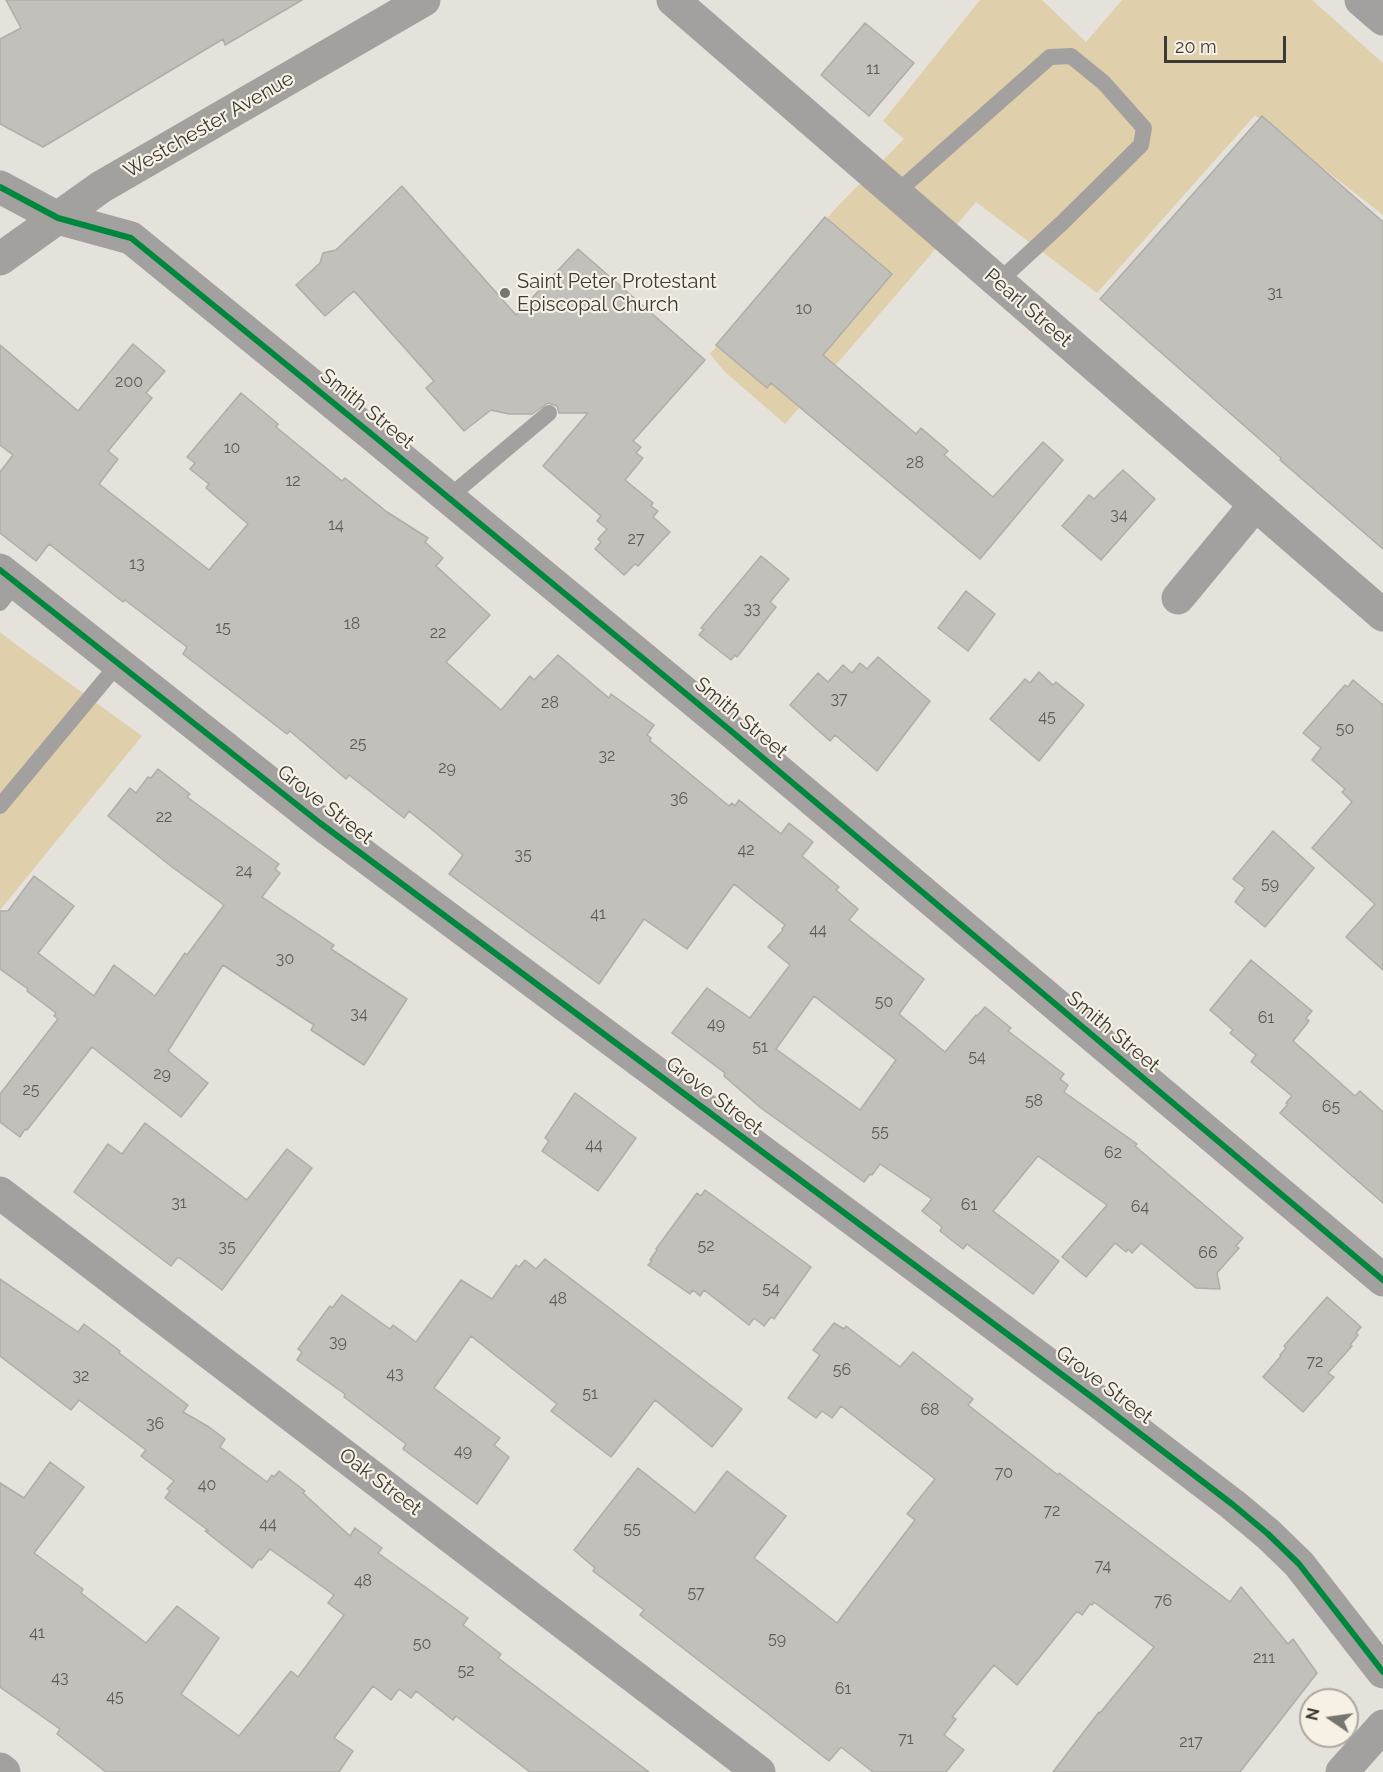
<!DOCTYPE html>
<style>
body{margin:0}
#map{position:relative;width:1383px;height:1772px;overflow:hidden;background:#e4e2db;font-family:Raleway,sans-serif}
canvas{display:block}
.north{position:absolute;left:1299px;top:1688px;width:60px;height:60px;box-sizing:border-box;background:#f6f0e5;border:2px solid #aca79f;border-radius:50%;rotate:283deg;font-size:16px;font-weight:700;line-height:24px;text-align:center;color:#3c3a35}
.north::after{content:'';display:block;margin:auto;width:21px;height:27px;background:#77756f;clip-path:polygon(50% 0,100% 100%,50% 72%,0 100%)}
.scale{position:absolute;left:1164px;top:36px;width:122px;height:27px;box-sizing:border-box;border:3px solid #3c3a35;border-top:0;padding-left:8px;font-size:18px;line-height:21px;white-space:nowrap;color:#3c3a35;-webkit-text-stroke:4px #f6f0e5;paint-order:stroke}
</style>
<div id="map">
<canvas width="1383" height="1772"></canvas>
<div class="north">N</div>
<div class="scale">20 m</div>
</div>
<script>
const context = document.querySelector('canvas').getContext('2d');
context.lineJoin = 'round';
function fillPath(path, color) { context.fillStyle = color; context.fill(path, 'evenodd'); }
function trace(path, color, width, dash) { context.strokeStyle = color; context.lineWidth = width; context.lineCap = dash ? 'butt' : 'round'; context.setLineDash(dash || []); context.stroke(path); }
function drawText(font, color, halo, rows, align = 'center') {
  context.font = font + ' Raleway,sans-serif'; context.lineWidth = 4.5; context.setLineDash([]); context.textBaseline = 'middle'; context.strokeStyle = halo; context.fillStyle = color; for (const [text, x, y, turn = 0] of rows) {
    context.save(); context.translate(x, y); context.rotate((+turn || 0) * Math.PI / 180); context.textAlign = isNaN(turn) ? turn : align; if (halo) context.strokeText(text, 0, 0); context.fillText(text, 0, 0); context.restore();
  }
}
fillPath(new Path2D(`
 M980 0H1042L1086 42 1122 0H1312L1383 63V215L1255 115 1097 293 976 202 785 424 725 372 710 354 835 209 904 139 883 121Z
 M0 632 14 643 142 736 0 910Z`), '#e0cfab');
const building = new Path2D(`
 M6 0H302L225 45 223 39 43 147 0 124V39L21 28Z
 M865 23 914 63 869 116 821 75Z
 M1262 116 1383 222V549L1280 460 1281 458 1100 299Z
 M402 186 516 315 578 249 705 360 633 441 641 447 636 453 643 458 625 480 653 503 651 506 658 511 653 517 670 532 638 566 635 564 624 575 595 549 601 542 598 539 607 529 597 521 601 516 543 466 588 413H559L557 406 548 403 532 414H509L491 410 464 431 426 388 434 381 354 291 325 316 296 285 320 263 323 253 336 250Z
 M825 217 892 274 823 355 916 434 921 428 948 451 944 455 993 497 1043 442 1063 460 980 559 771 383 767 388 716 345Z
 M133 344 165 371 146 393 152 398 108 451 118 459 99 484 209 570 248 524 206 488 209 484 190 469 195 463 187 457 241 393 278 424 276 427 342 481 345 478 387 512 428 538 425 542 443 558 436 566 490 615 446 662 501 710 530 676 534 680 558 655 609 698 611 694 654 725 647 735 651 738 650 741 729 806 732 803 735 806 739 800 781 834 789 823 813 842 802 856 839 887 836 890 858 909 849 920 924 979 899 1014 945 1052 976 1015 977 1016 985 1007 1011 1028 1008 1031 1064 1074 1060 1079 1068 1085 1064 1092 1137 1144 1135 1146 1243 1238 1236 1246 1239 1248 1217 1273 1220 1289 1196 1288 1141 1243 1132 1253 1128 1249 1126 1252 1115 1243 1086 1277 1062 1257 1107 1205 1038 1156 993 1211 1059 1261 1033 1294 967 1244 963 1249 940 1231 942 1227 922 1211 932 1199 880 1164 872 1175 870 1174 864 1182 761 1108 724 1076 725 1073 672 1033 707 988 750 1018 790 965 768 947 783 930 782 929 785 925 734 884 687 949 644 919 599 984 449 874 463 855 409 811 404 818 349 775 346 779 290 731 287 734 183 654 187 647 125 600 123 602 49 544 36 561 0 533V472L13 455 0 445V345L78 411ZM814 996 896 1060 860 1110 776 1049Z
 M1123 470 1155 499 1101 560 1062 526 1089 495 1094 499Z
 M761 556 789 579 770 602 776 607 737 657 735 655 731 660 699 635 704 629 701 628Z
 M966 591 995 614 968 651 938 628Z
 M878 657 930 701 877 771 835 735 830 741 790 705 818 673 828 682 843 665 852 673 860 663 867 669Z
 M1039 672 1053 685 1056 682 1084 705 1039 761 990 719 1025 679 1030 683Z
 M1353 680 1383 705V970L1346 937 1375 904 1312 848 1352 802 1342 792 1345 789 1312 760 1321 748 1303 733 1345 685 1348 687Z
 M158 769 190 794 187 797 279 864 275 869 280 873 262 897 334 945 331 949 407 999 364 1065 311 1030 314 1025 223 965 168 1051 208 1083 181 1117 92 1047 27 1130 25 1129 20 1137 0 1122V1094L58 1019 54 1016 56 1013 27 991 28 989 0 969V911H8L34 876 74 906 38 953 94 996 114 965 155 996 185 953 187 955 224 905 172 867 108 816 130 788 136 793 148 777 151 778Z
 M1273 831 1314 868 1265 927 1235 902 1245 888 1233 879Z
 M1251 960 1312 1011 1306 1018 1309 1021 1293 1041 1355 1096 1360 1091 1383 1112V1203L1280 1113 1288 1104 1286 1103 1292 1096 1251 1062 1256 1055 1230 1033 1233 1030 1210 1010Z
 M575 1093 636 1138 598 1191 542 1151 549 1141 545 1138Z
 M145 1123 247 1200 287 1149 312 1168 222 1290 180 1258H177L171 1266 74 1192 108 1144 122 1154Z
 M705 1190 811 1267 774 1319 771 1317 764 1326 754 1318 749 1325 704 1290 700 1296 693 1290 690 1294 648 1265 652 1261 650 1260 657 1250 656 1249 697 1193 701 1196Z
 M545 1259 742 1409 712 1447 655 1400 611 1457 551 1411 557 1404 471 1336 434 1388 500 1438 494 1445 509 1457 477 1504 403 1449 406 1444 344 1397 345 1394 297 1360 302 1352 298 1349 330 1306 332 1308 342 1295 390 1329 393 1325 416 1342 461 1280 492 1299 516 1265 519 1267 525 1260 536 1269Z
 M0 1279 78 1332 84 1324 120 1351 119 1353 188 1405 183 1412 209 1427 225 1439 220 1447 267 1482 272 1475 274 1477 279 1471 305 1491 303 1493 350 1536 355 1528 382 1548 378 1553 468 1618 463 1625 501 1654 498 1658 649 1772H530L456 1716 453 1720 416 1691 411 1698 399 1689 391 1700 373 1686 334 1738 353 1751 339 1772H106L57 1734 60 1729 0 1687V1483L24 1498 50 1462 84 1487 34 1553 83 1589 81 1593 146 1643 177 1606 219 1638 181 1694 239 1736 291 1671 298 1677 344 1615 328 1603 334 1595 270 1549 261 1560 259 1559 252 1568 205 1531H209L165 1498 170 1491 167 1489 174 1481 141 1456 146 1450 79 1400 71 1410 0 1356Z
 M1327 1297 1361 1327 1356 1333 1358 1335 1350 1345 1352 1346 1328 1373 1334 1377 1303 1412 1263 1377 1281 1356 1280 1355 1286 1348 1284 1346Z
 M834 1323 844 1329 846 1326 900 1367 913 1352 973 1399 968 1405 1058 1475 1059 1473 1230 1602 1241 1587 1288 1644 1293 1639 1317 1673 1240 1772H1053L1099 1712 1100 1713 1154 1647 1094 1602 1092 1605 1090 1604 1082 1615 1077 1611 1017 1685 994 1665 952 1717 956 1719 944 1735 964 1750 946 1772H873L841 1747 829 1761 640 1615 644 1610 593 1571 595 1568 574 1550 638 1468 695 1513 727 1471 786 1516 754 1558 837 1623 915 1520 907 1514 935 1479 841 1406 832 1418 822 1411 816 1418 788 1398 820 1355 813 1350Z`);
fillPath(building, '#c2c0bb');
trace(building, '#aeada7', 1.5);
trace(new Path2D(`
 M896 193 1050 57 1071 56 1104 83 1144 128 1141 145 1062 223 998 282
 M449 497 549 413
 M0 603 16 583
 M0 806 118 664`), '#a3a19f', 16);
trace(new Path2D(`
 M1361 0 1383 19
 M58 218 131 238 369 432 731 731 1383 1280
 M0 570 320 823 1096 1400 1232 1504 1268 1534 1299 1564 1383 1672
 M1178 598 1255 505
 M0 1193 759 1772
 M0 1769 4 1772`), '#a3a19f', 33);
trace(new Path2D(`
 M673 0 1383 615
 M0 187 58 218
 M1342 1772 1383 1726`), '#a3a19f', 33);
trace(new Path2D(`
 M0 259 101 187 424 0`), '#a3a19d', 33);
trace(new Path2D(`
 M0 187 58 218 131 238 369 432 731 731 1383 1280
 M0 570 320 823 1096 1400 1232 1504 1268 1534 1299 1564 1383 1672`), '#00873e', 6);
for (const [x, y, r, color] of [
 [505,293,6,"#77756f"]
]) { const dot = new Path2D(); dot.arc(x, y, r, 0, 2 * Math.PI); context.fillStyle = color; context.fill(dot); trace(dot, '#f6f0e5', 2); }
drawText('16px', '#5e5c56', null, [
 ["11",873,69],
 ["31",1275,293],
 ["10",804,309],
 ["200",129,382],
 ["10",232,448],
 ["28",915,463],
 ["12",293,481],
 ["34",1119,515],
 ["14",336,525],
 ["27",636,539],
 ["13",137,564],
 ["33",752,609],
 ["18",352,624],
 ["15",223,628],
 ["22",438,633],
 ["37",839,699],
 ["28",550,703],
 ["45",1047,717],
 ["50",1345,729],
 ["25",358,744],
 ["32",607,756],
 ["29",447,768],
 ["36",679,799],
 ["22",164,817],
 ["42",746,850],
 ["35",523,855],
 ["24",244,871],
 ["59",1270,884],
 ["41",598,914],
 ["44",818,930],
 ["30",285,959],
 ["50",884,1002],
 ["34",359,1014],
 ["61",1266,1018],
 ["49",716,1024],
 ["51",760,1047],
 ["54",977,1057],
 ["29",162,1074],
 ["25",31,1090],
 ["58",1034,1101],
 ["65",1331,1107],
 ["55",880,1132],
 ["44",594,1145],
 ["62",1113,1153],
 ["31",179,1203],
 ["61",969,1205],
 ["64",1140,1207],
 ["52",706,1246],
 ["35",227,1247],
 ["66",1208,1253],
 ["54",771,1289],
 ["48",558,1299],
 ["39",338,1342],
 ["72",1315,1362],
 ["56",842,1370],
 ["43",395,1374],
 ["32",81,1376],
 ["51",590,1394],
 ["68",930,1410],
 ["36",155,1424],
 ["49",463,1451],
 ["70",1004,1473],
 ["40",207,1485],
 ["72",1052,1511],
 ["44",268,1524],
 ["55",632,1529],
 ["74",1103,1566],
 ["48",363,1581],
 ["57",696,1593],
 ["76",1163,1601],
 ["41",37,1633],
 ["59",777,1639],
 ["50",422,1644],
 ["211",1264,1658],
 ["52",466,1671],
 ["43",60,1678],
 ["61",843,1689],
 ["45",115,1697],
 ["71",906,1739],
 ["217",1191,1742]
]);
drawText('20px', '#3c3a35', '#f6f0e5', [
 ["Westchester Avenue",209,125,-30],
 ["Pearl Street",1028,308,41],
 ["Smith Street",367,409,39],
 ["Smith Street",741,718,40],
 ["Grove Street",325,805,38],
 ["Smith Street",1113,1032,40],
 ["Grove Street",714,1096,37],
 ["Grove Street",1104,1385,37],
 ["Oak Street",380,1482,37]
]);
drawText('20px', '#3c3a35', '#f6f0e5', [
 ["Saint Peter Protestant",517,282],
 ["Episcopal Church",517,305]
], 'left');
</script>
